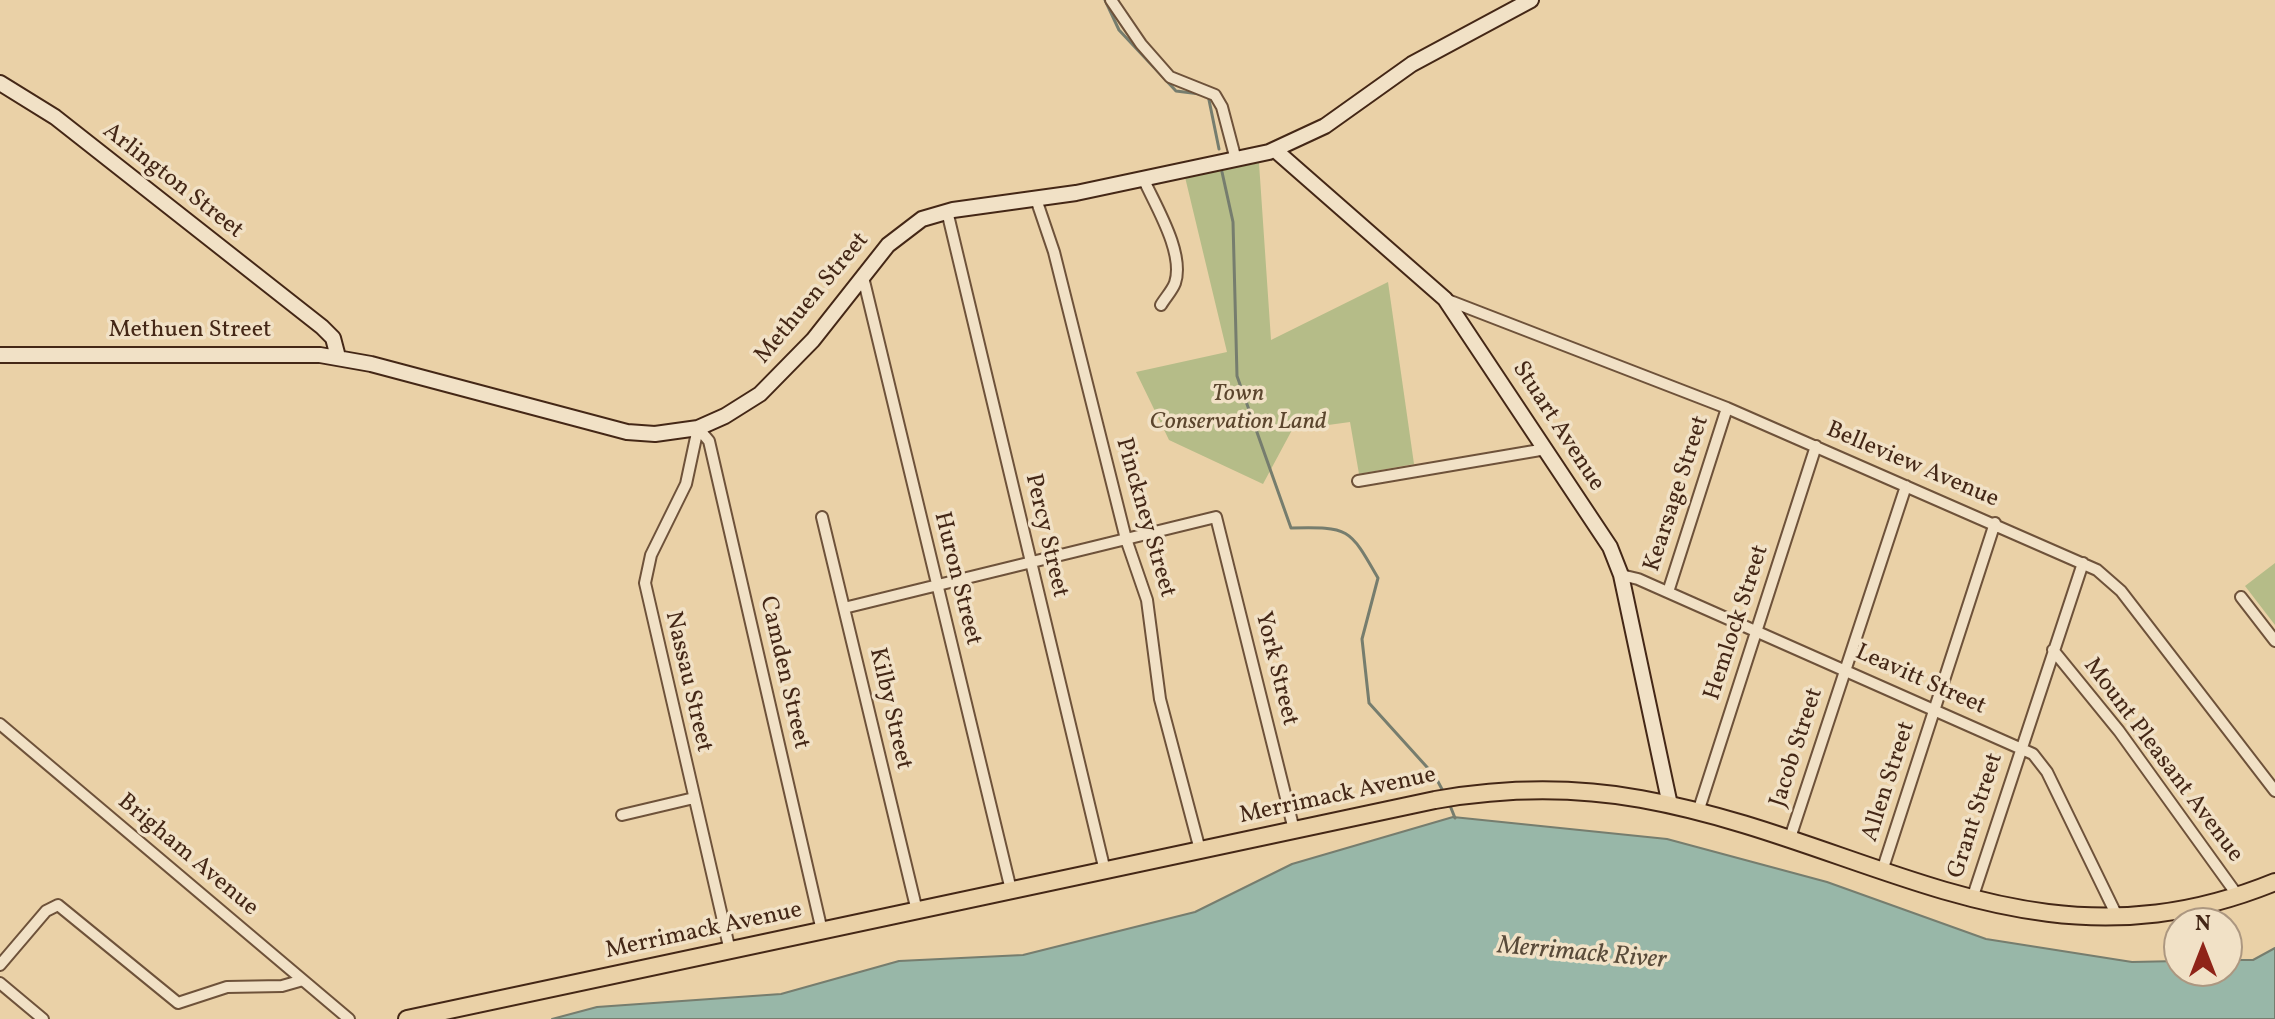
<!DOCTYPE html>
<style>
body{margin:0}
#map{position:relative;width:2275px;height:1019px;overflow:hidden;background:#ead1a7;font-family:Vollkorn,serif}
canvas{display:block}
.north{position:absolute;left:2163px;top:907px;width:80px;height:80px;box-sizing:border-box;background:#f1e1c6;border:2px solid #ac9780;border-radius:50%;rotate:0deg;font-size:22px;font-weight:700;line-height:32px;text-align:center;color:#442716}
.north::after{content:'';display:block;margin:auto;width:28px;height:36px;background:#8f2418;clip-path:polygon(50% 0,100% 100%,50% 72%,0 100%)}
</style>
<div id="map">
<canvas width="2275" height="1019"></canvas>
<div class="north">N</div>
</div>
<script>
const context = document.querySelector('canvas').getContext('2d');
context.lineJoin = 'round';
function fillPath(path, color) { context.fillStyle = color; context.fill(path, 'evenodd'); }
function trace(path, color, width, dash) { context.strokeStyle = color; context.lineWidth = width; context.lineCap = dash ? 'butt' : 'round'; context.setLineDash(dash || []); context.stroke(path); }
function drawText(font, color, halo, rows, align = 'center') {
  context.font = font + ' Vollkorn,serif'; context.lineWidth = 7; context.setLineDash([]); context.textBaseline = 'middle'; context.strokeStyle = halo; context.fillStyle = color; for (const [text, x, y, turn = 0] of rows) {
    context.save(); context.translate(x, y); context.rotate((+turn || 0) * Math.PI / 180); context.textAlign = isNaN(turn) ? turn : align; if (halo) context.strokeText(text, 0, 0); context.fillText(text, 0, 0); context.restore();
  }
}
fillPath(new Path2D(`
 M1259 163 1271 340 1388 282 1414 464 1359 474 1350 422 1292 430 1263 484 1169 440 1136 372 1227 352 1185 177Z
 M2275 563V625L2245 586Z`), '#b5bc88');
const water = new Path2D(`
 M1453 817 1667 839 1827 882 1986 939 2132 962 2179 961V971H2227V960H2253L2275 948V1019H552L597 1007 781 994 899 961 1023 955 1195 912 1292 864Z`);
fillPath(water, '#98b7a8');
trace(water, '#767d6e', 2);
trace(new Path2D(`
 M1105 0 1119 30 1176 91 1208 95 1219 149
 M1222 172 1233 222 1237 376 1291 528C1349 527 1349 527 1378 578L1362 639 1369 703 1435 776 1444 793
 M1449 803 1455 818`), '#767d6e', 3);
const street = new Path2D(`
 M1111 0 1141 44 1170 77 1215 95 1222 107 1236 160
 M1143 178C1155 205 1185 253 1175 283 1172 291 1165 298 1161 305
 M1036 199 1054 252 1126 539 1147 600 1160 699 1200 850
 M947 211 1105 871
 M863 277 1011 890
 M1445 299 1727 408 2097 570 2121 591 2275 791
 M698 428 686 484 651 555 645 583 730 951
 M698 428 709 441 822 931
 M1358 481 1546 449
 M822 517 917 911
 M1621 575 1638 579 2033 754 2047 772 2118 918
 M1668 592 1727 408
 M2241 597 2275 641
 M844 608 1216 517 1294 830
 M2053 650 2119 731 2238 896
 M0 724 349 1019
 M1698 812 1816 446
 M622 815 694 798
 M1789 841 1906 486
 M1882 871 1995 523
 M1972 899 2083 563
 M0 965 46 911 58 905 178 1003 227 987 282 986 303 980
 M0 983 43 1019`);
const secondary = new Path2D(`
 M0 83 55 117 322 327 333 338 338 357
 M1275 150 1445 299 1610 547 1621 575 1670 805
 M0 355H320L371 364 627 432 655 434 698 428 725 416 760 394 813 340 888 245 922 219 953 210 1076 193 1269 152 1325 126 1412 64 1531 0`);
const primary = new Path2D(`
 M407 1019 1435 800C1503 788 1574 787 1641 799 1869 840 2033 981 2275 882`);
trace(street, '#6e523a', 14);
trace(secondary, '#442716', 18);
trace(primary, '#442716', 20);
trace(street, '#f1e1c6', 10);
trace(secondary, '#f1e1c6', 14);
trace(primary, '#ead1a7', 16);
drawText('24px', '#442716', '#f1e1c6', [
 ["Arlington Street",172,182,38],
 ["Methuen Street",813,299,-50],
 ["Methuen Street",190,332],
 ["Stuart Avenue",1557,427,57],
 ["Belleview Avenue",1912,466,23],
 ["Kearsage Street",1678,494,-72],
 ["Pinckney Street",1144,518,74],
 ["Percy Street",1045,536,77],
 ["Huron Street",956,579,76],
 ["Hemlock Street",1738,623,-72],
 ["York Street",1275,669,76],
 ["Camden Street",783,673,77],
 ["Leavitt Street",1920,681,24],
 ["Nassau Street",687,682,77],
 ["Kilby Street",889,709,77],
 ["Jacob Street",1798,748,-72],
 ["Mount Pleasant Avenue",2162,761,53],
 ["Allen Street",1890,782,-72],
 ["Merrimack Avenue",1338,797,-12],
 ["Grant Street",1977,816,-72],
 ["Brigham Avenue",187,856,40],
 ["Merrimack Avenue",704,932,-12]
]);
drawText('italic 24px', '#5b452d', '#f1e1c6', [
 ["Town",1238,396],
 ["Conservation Land",1238,424]
]);
drawText('italic 26px', '#594b3a', '#f1e1c6', [
 ["Merrimack River",1582,955,5]
]);
</script>
